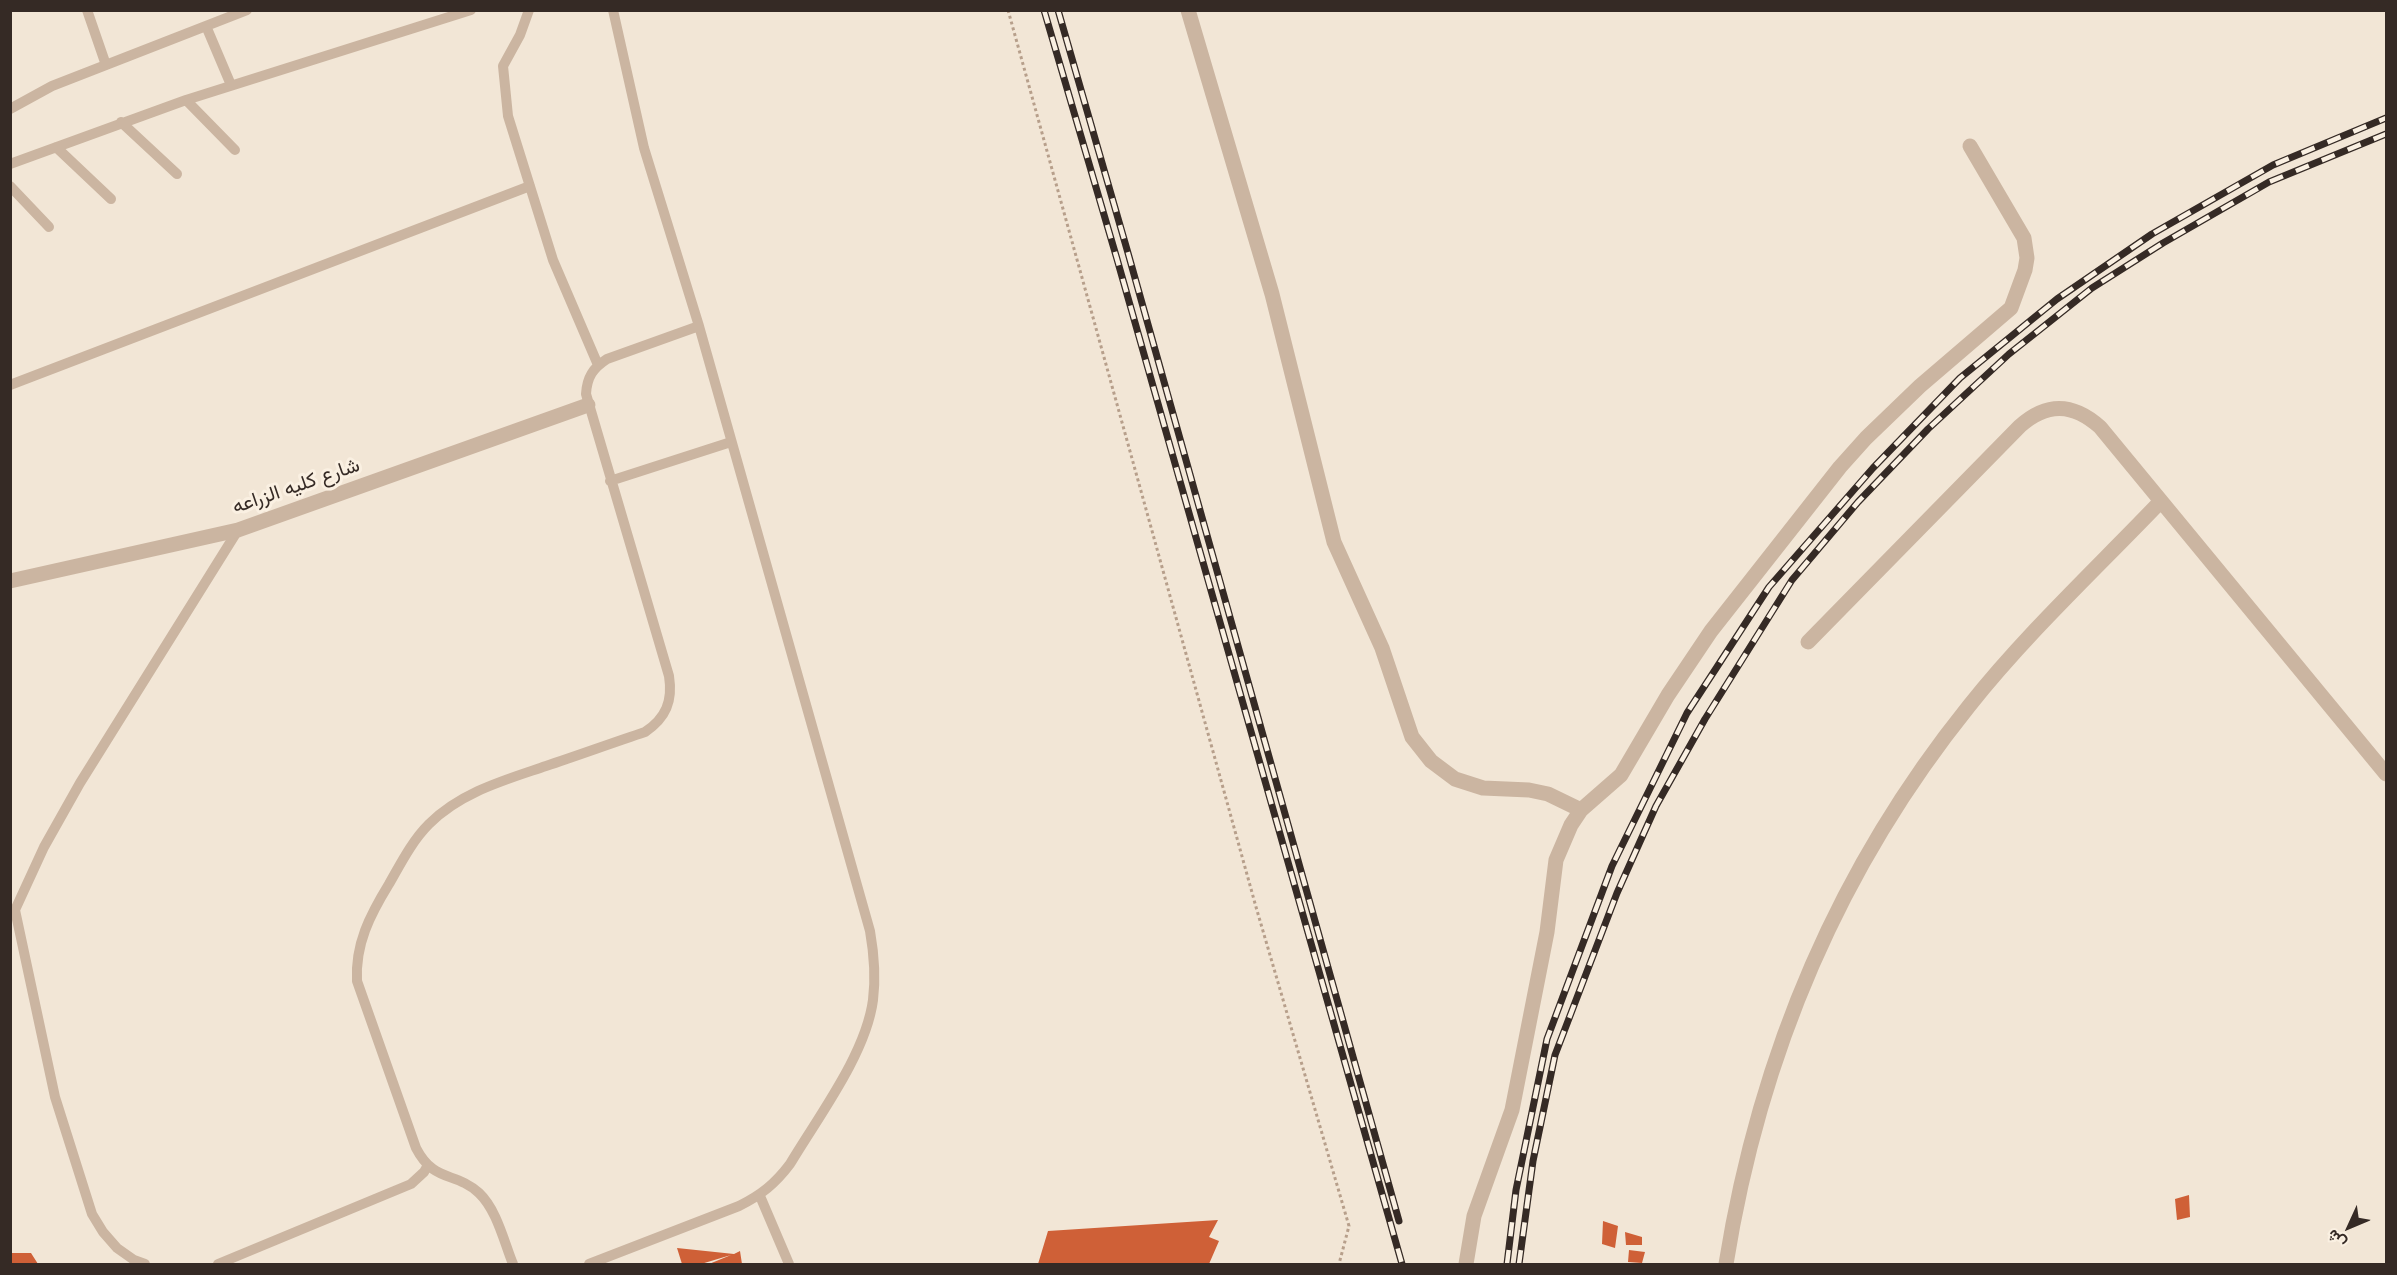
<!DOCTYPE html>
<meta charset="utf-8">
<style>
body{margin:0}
#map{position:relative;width:2397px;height:1275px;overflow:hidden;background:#f2e6d6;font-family:Inter,Vazirmatn,sans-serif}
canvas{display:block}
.frame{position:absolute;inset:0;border:12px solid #352a25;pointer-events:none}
.north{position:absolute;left:2319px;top:1197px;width:60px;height:60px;-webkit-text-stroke:4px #faf0e2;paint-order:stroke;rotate:226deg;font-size:16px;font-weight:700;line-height:24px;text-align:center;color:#352a25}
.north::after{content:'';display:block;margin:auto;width:21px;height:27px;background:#352a25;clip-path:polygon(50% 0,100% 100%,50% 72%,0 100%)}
</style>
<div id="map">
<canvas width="2397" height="1275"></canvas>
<div class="frame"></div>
<div class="north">ش</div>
</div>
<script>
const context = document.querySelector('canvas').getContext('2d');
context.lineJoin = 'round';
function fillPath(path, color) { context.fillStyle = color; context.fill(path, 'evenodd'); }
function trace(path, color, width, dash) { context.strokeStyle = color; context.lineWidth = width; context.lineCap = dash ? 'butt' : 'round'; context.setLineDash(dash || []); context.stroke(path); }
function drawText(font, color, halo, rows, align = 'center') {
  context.font = font + ' Inter,Vazirmatn,sans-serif'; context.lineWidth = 6; context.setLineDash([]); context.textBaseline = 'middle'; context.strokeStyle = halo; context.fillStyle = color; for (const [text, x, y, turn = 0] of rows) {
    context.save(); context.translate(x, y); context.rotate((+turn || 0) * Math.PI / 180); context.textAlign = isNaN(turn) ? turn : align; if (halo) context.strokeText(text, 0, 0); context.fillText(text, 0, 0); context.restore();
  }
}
fillPath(new Path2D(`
 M2189 1195 2190 1217 2177 1220 2175 1199Z
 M1218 1220 1209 1237 1219 1241 1209 1264H1038L1048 1231Z
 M1603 1221 1618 1226 1615 1248 1602 1244Z
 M1625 1232 1642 1237V1245H1626Z
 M677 1248 734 1254 740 1251 742 1264H709L731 1255 701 1264H682Z
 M1629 1250 1645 1252 1642 1263 1628 1262Z
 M10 1253H31L38 1264H10Z`), '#cf6037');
trace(new Path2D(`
 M1008 10 1256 907 1349 1226 1339 1264`), '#b79f8b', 3, [3, 3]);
trace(new Path2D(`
 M87 10 106 65
 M529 10 520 35 503 66 508 116 553 260 598 365
 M206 26 231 85
 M186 100 235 150
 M10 109 52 86 247 10
 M121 122 177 174
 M56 147 111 199
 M10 164 186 100 471 10
 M10 186 49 227
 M10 385 530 186
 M610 481 731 442
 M760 1196 789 1264
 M145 1264 134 1260 117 1248 103 1232 92 1214 55 1097 15 910 44 847 80 783 238 530
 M218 1264 411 1184 424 1172 428 1165
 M513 1264C504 1242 497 1210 479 1193 455 1171 434 1183 416 1148L357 981C355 944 370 915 389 884 401 863 412 841 429 824 461 792 505 780 546 766 579 755 612 743 645 732 666 718 673 701 669 676L586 394C587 377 593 368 607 359L699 326
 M589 1264 739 1206C761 1195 775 1184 790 1164 818 1117 866 1054 873 1000 876 976 874 954 870 931L699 326 644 148 613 10`), '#cbb5a1', 10);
trace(new Path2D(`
 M1188 10 1272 294 1334 542 1382 648 1412 737 1431 761 1455 779 1483 788 1529 790 1548 794 1581 810
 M10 581 238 530 588 405
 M1808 642 2020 426C2047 402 2073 403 2100 427L2386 774
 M1466 1264 1474 1216 1512 1110 1547 932 1556 860 1571 825 1581 810 1621 775 1668 695 1711 631 1840 467 1866 438 1920 386 2011 308 2025 270 2027 258 2024 238 1970 146
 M1726 1264C1759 1058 1837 870 1969 706 2027 633 2097 568 2161 501`), '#cbb5a1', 15);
const rail = new Path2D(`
 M1044 10 1117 259 1402 1264
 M1058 10 1128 253 1399 1221
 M1507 1264 1516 1190 1547 1039 1612 866 1687 713 1769 587 1873 468 1960 378 2057 299 2152 234 2273 165 2386 118
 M1519 1264 1533 1161 1555 1055 1617 893 1656 806 1705 719 1792 580 1858 502 1928 429 2009 354 2092 288 2163 243 2269 182 2386 134`);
trace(rail, '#352a25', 7);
trace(rail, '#faf0e2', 4.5, [14]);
drawText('20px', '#352a25', '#faf0e2', [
 ["شارع كليه الزراعه",296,486,-19]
]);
</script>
